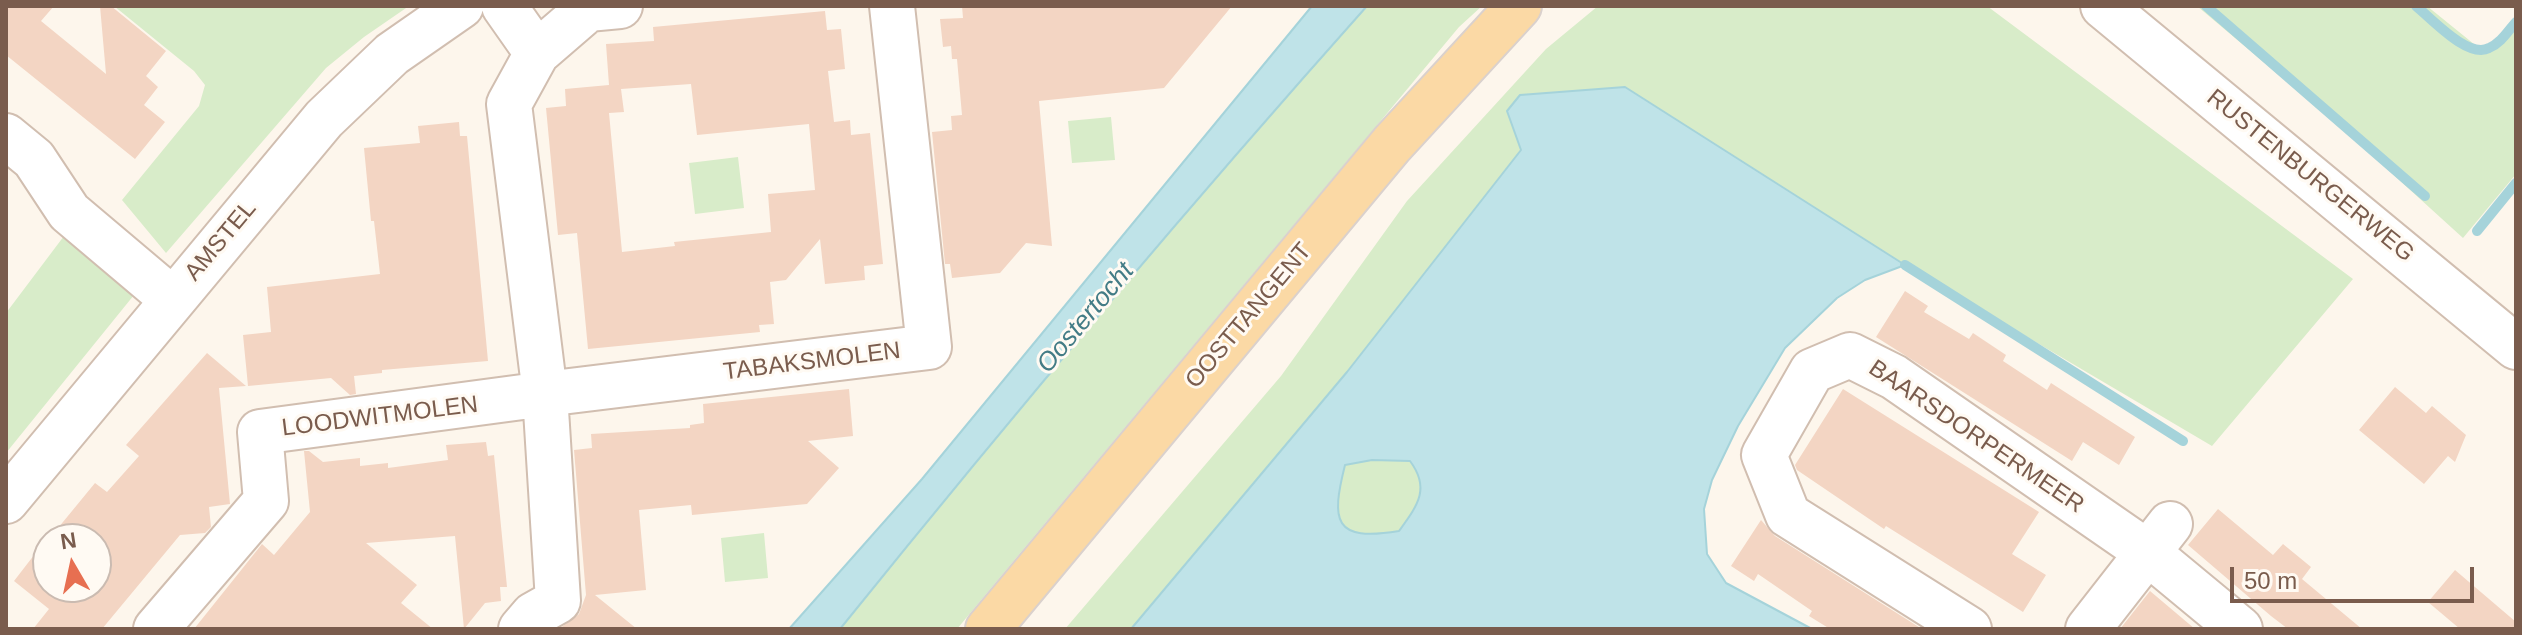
<!DOCTYPE html>
<style>
body{margin:0}
#map{position:relative;width:2522px;height:635px;overflow:hidden;background:#fdf6ec;font-family:Helvetica,sans-serif}
canvas{display:block}
.frame{position:absolute;inset:0;border:8px solid #7a5c4d;pointer-events:none}
.north{position:absolute;left:32px;top:523px;width:80px;height:80px;box-sizing:border-box;background:#fffaf3;border:2px solid #cabbb1;border-radius:50%;rotate:351deg;font-size:22px;font-weight:700;line-height:32px;text-align:center;color:#7a5c4d}
.north::after{content:'';display:block;margin:auto;width:28px;height:36px;background:#e76f51;clip-path:polygon(50% 0,100% 100%,50% 72%,0 100%)}
.scale{position:absolute;left:2230px;top:567px;width:244px;height:36px;box-sizing:border-box;border:4px solid #7a5c4d;border-top:0;padding-left:10px;font-size:24px;line-height:28px;white-space:nowrap;color:#7a5c4d;-webkit-text-stroke:6px #fffaf3;paint-order:stroke}
</style>
<div id="map">
<canvas width="2522" height="635"></canvas>
<div class="frame"></div>
<div class="north">N</div>
<div class="scale">50 m</div>
</div>
<script>
const context = document.querySelector('canvas').getContext('2d');
context.lineJoin = 'round';
function fillPath(path, color) { context.fillStyle = color; context.fill(path, 'evenodd'); }
function trace(path, color, width, dash) { context.strokeStyle = color; context.lineWidth = width; context.lineCap = dash ? 'butt' : 'round'; context.setLineDash(dash || []); context.stroke(path); }
function drawText(font, color, halo, rows, align = 'center') {
  context.font = font + ' Helvetica,sans-serif'; context.lineWidth = 6; context.setLineDash([]); context.textBaseline = 'middle'; context.strokeStyle = halo; context.fillStyle = color; for (const [text, x, y, turn = 0] of rows) {
    context.save(); context.translate(x, y); context.rotate((+turn || 0) * Math.PI / 180); context.textAlign = isNaN(turn) ? turn : align; if (halo) context.strokeText(text, 0, 0); context.fillText(text, 0, 0); context.restore();
  }
}
fillPath(new Path2D(`
 M114 6H409L364 37 326 68 166 253 122 200 199 106 205 85 194 71Z
 M1367 6H1482L1459 27 957 629H840C1011 417 1186 209 1367 6Z
 M1598 6H1987L2353 279 2212 446 1905 265 1625 87 1520 95 1507 111 1521 150 1347 372 1131 629H1065L1281 376 1407 201 1546 49Z
 M2197 6H2427L2485 53 2516 16V174L2463 238 2343 129Z
 M1111 117 1115 160 1072 163 1068 121Z
 M738 157 744 208 695 214 689 163Z
 M64 236 134 295 6 453V313Z
 M1372 460 1410 461C1431 490 1417 505 1399 531 1332 542 1331 521 1345 464Z
 M764 533 768 578 725 582 721 538Z`), '#d8ecc9');
const water = new Path2D(`
 M1312 6H1367C1186 209 1011 417 840 629H789L922 479Z
 M1625 87 1905 265 1865 280 1837 298 1785 348 1738 426 1712 480 1704 509 1707 554 1726 583 1812 629H1131L1347 372 1521 150 1507 111 1520 95ZM1372 460 1410 461C1431 489 1417 506 1399 531 1333 542 1331 521 1345 465Z`);
fillPath(water, '#bfe3e8');
trace(water, '#a5d3da', 2);
trace(new Path2D(`
 M2206 6 2425 196
 M2416 6C2432 19 2468 59 2489 48 2501 43 2508 31 2516 22
 M2477 231 2516 183
 M1905 265 2183 441`), '#a5d3da', 10);
fillPath(new Path2D(`
 M6 6H54L41 21 106 74 100 6H111L166 51 146 76 158 87 144 105 165 122 135 159 6 55Z
 M962 6H1232L1164 88 1039 101 1052 246 1026 243 1000 273 952 278 950 264H945L932 132 952 130 951 116 962 115 957 59H952L951 46 943 47 940 19 963 18Z
 M825 11 827 30 841 29 845 69 828 71 834 122 850 120 851 135 870 133 883 264 864 266 865 280 825 284 820 239 786 280 770 282 774 324 759 325 760 332 588 349 577 233 558 235 546 108 566 106 565 89 609 85 606 44 654 41 653 27ZM691 84 697 135 809 124 815 190 768 194 771 232 674 242 675 246 622 252 609 113 624 112 621 89Z
 M459 122 460 136H467L488 361 382 370V373L354 376 356 394 350 395 331 378 248 386 243 335 271 332 267 287 380 274 374 221H371L364 148 420 143 418 126Z
 M1905 291 1928 306 1924 312 1969 339 1973 333 2006 355 2003 361 2047 390 2051 383 2135 437 2119 465 2083 442 2072 461 1876 337Z
 M207 353 246 386 219 388 230 504 209 507 211 527 205 533 180 535 102 629H33L49 609 14 581 48 537V587H96V539H49L95 483 107 492 139 456 126 445Z
 M2395 387 2426 413 2432 406 2466 435 2455 462 2448 456 2424 484 2359 430Z
 M849 389 853 436 808 441 839 468 807 504 692 515 691 505 639 510 646 590 595 595 637 629H559L579 614 586 595 574 450 592 448 591 434 690 428V425L704 423 703 404Z
 M1843 389 2039 512 2012 554 2046 575 2023 612 1886 526 1884 529 1797 470 1795 465Z
 M486 442 488 456 494 455 507 587H500L501 601 485 603 464 629 455 536 366 543 417 585 401 603 433 629H194L262 544 274 555 310 512 304 451H309L323 462 360 458V466L388 463V468L448 460 446 445Z
 M2218 509 2273 555 2283 544 2311 567 2302 579 2362 629H2288L2271 616 2188 545Z
 M1761 520 1775 536 1922 629H1830L1809 616 1812 611 1758 574 1754 581 1731 566Z
 M2455 570 2516 622V629H2460L2428 602Z
 M2150 591 2195 629H2120Z`), '#f3d5c3');
const minor = new Path2D(`
 M504 6 537 53
 M620 6 588 9 537 53 509 104 545 394 929 347 892 6
 M2103 6 2516 347
 M6 136 34 159 69 212 172 299
 M6 501 324 119 392 54 461 6
 M156 629 266 501 260 432 545 394 558 601 533 615 521 629
 M1969 629 1788 515 1764 455 1812 371 1850 355 1894 377 2147 552 2240 629
 M2088 629 2170 524`);
const major = new Path2D(`
 M988 629 1392 144 1519 6`);
trace(minor, '#d1beb0', 48);
trace(major, '#dad1cd', 48);
trace(minor, '#fff', 44);
trace(major, '#fbd9a5', 44);
drawText('24px', '#7a5c4d', '#fffaf3', [
 ["RUSTENBURGERWEG",2310,176,39],
 ["AMSTEL",221,241,-50],
 ["OOSTTANGENT",1249,316,-50],
 ["TABAKSMOLEN",812,362,-7],
 ["LOODWITMOLEN",380,417,-7],
 ["BAARSDORPERMEER",1976,437,34]
]);
drawText('italic 26px', '#437c86', '#fffaf3', [
 ["Oostertocht",1086,318,-50]
]);
</script>
